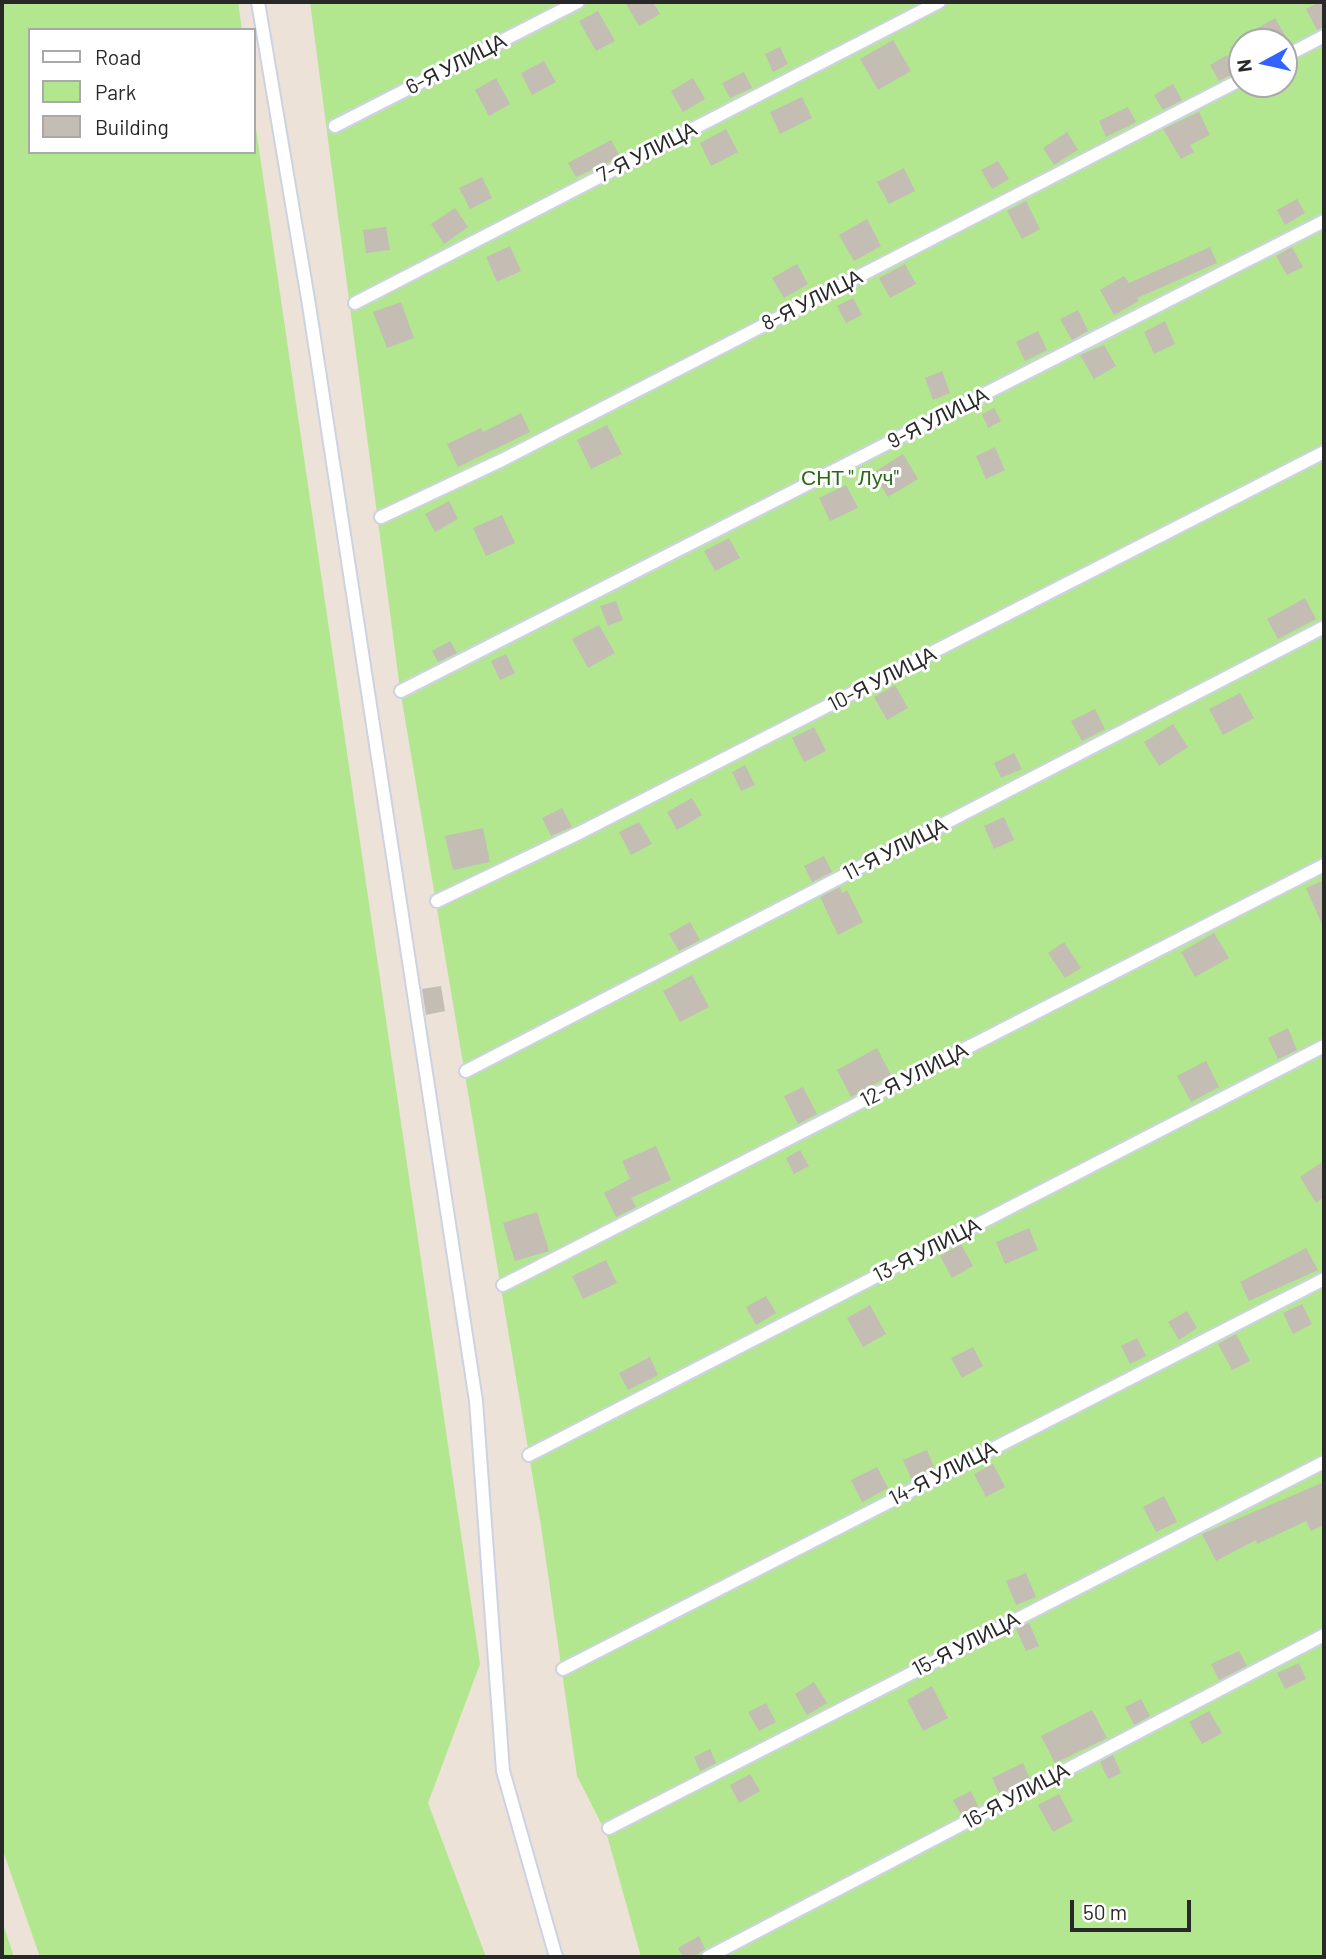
<!DOCTYPE html>
<meta charset="utf-8">
<style>
body{margin:0}
#map{position:relative;width:1326px;height:1959px;overflow:hidden;background:#ece2d8;font-family:Barlow,sans-serif}
canvas{display:block}
.frame{position:absolute;inset:0;border:4px solid #282828;pointer-events:none}
.legend{position:absolute;left:28px;top:28px;width:228px;height:126px;box-sizing:border-box;background:#fff;border:2px solid #a9a9a9;margin:0;padding:9px 12px;list-style:none;font-size:21px;color:#282828}
.legend li{display:flex;align-items:center;gap:14px;height:35px}
.legend b{width:35px;border:2px solid #a9a9a9}
.north{position:absolute;left:1228px;top:28px;width:70px;height:70px;box-sizing:border-box;background:#fff;border:2px solid #a9a9a9;border-radius:50%;rotate:262deg;font-size:19px;font-weight:700;line-height:28px;text-align:center;color:#282828}
.north::after{content:'';display:block;margin:auto;width:24px;height:32px;background:#3262ff;clip-path:polygon(50% 0,100% 100%,50% 72%,0 100%)}
.scale{position:absolute;left:1070px;top:1900px;width:121px;height:32px;box-sizing:border-box;border:4px solid #282828;border-top:0;padding-left:9px;font-size:21px;line-height:24px;white-space:nowrap;color:#282828;-webkit-text-stroke:5px #fff;paint-order:stroke}
</style>
<div id="map">
<canvas width="1326" height="1959"></canvas>
<div class="frame"></div>
<ul class="legend">
<li><b style="height:9px;background:#fff"></b>Road</li>
<li><b style="height:19px;background:#b2e790"></b>Park</li>
<li><b style="height:19px;background:#c3bdb4"></b>Building</li>
</ul>
<div class="north">N</div>
<div class="scale">50 m</div>
</div>
<script>
const context = document.querySelector('canvas').getContext('2d');
context.lineJoin = 'round';
function fillPath(path, color) { context.fillStyle = color; context.fill(path, 'evenodd'); }
function trace(path, color, width, dash) { context.strokeStyle = color; context.lineWidth = width; context.lineCap = dash ? 'butt' : 'round'; context.setLineDash(dash || []); context.stroke(path); }
function drawText(font, color, halo, rows, align = 'center') {
  context.font = font + ' Barlow,sans-serif'; context.lineWidth = 6; context.setLineDash([]); context.textBaseline = 'middle'; context.strokeStyle = halo; context.fillStyle = color; for (const [text, x, y, turn = 0] of rows) {
    context.save(); context.translate(x, y); context.rotate((+turn || 0) * Math.PI / 180); context.textAlign = isNaN(turn) ? turn : align; if (halo) context.strokeText(text, 0, 0); context.fillText(text, 0, 0); context.restore();
  }
}
fillPath(new Path2D(`
 M2 2H238L242 30H30V152H254V115L480 1664 428 1803 486 1957H40L2 1848Z
 M310 2H1324V1957H641L607 1835 577 1776 541 1526 400 689ZM1242 42H1284V84H1242Z
 M2 1921 14 1957H2Z`), '#b2e790');
fillPath(new Path2D(`
 M625 2H653L660 14 639 26Z
 M1319 2H1324V27L1317 30 1306 9Z
 M598 11 615 41 596 51 579 21Z
 M1275 18 1289 42H1254L1249 33Z
 M893 40 911 71 878 90 860 59Z
 M780 47 788 64 773 72 765 54Z
 M1227 55 1237 72 1219 81 1210 65Z
 M544 61 556 82 532 95 521 73Z
 M744 72 752 88 730 98 722 83Z
 M496 78 510 104 489 116 475 90Z
 M693 78 705 99 683 112 671 91Z
 M1173 84 1182 100 1163 110 1154 95Z
 M802 97 812 118 780 134 770 112Z
 M1128 107 1136 122 1106 137 1099 121Z
 M1199 112 1210 135 1190 145 1194 152 1181 159 1163 129Z
 M726 129 738 152 711 166 700 143Z
 M1067 132 1078 150 1054 165 1043 148Z
 M611 140 620 157 576 177 568 163Z
 M998 161 1009 179 992 189 981 170Z
 M904 168 915 191 889 204 877 182Z
 M482 177 492 198 470 209 459 188Z
 M1297 199 1305 213 1285 225 1277 210Z
 M1026 201 1040 229 1022 239 1007 211Z
 M455 208 468 227 444 244 431 224Z
 M867 219 881 246 854 261 839 235Z
 M386 227 390 250 366 253 363 230Z
 M510 246 521 271 497 282 486 257Z
 M1210 247 1217 263 1137 298 1139 301 1114 315 1100 290 1124 276 1129 283Z
 M1292 247 1303 267 1287 275 1276 256Z
 M797 264 808 284 784 298 772 278Z
 M905 264 916 284 890 298 879 278Z
 M853 298 862 315 846 323 837 306Z
 M401 302 414 338 387 348 373 312Z
 M1078 310 1088 331 1072 340 1060 319Z
 M1165 321 1175 344 1154 354 1144 332Z
 M1038 331 1047 350 1025 361 1016 342Z
 M1104 345 1116 366 1094 379 1080 355Z
 M942 371 950 393 933 400 925 378Z
 M994 408 1001 421 988 428 982 414Z
 M521 413 530 432 458 467 447 444 481 428 483 432Z
 M607 425 622 454 591 469 577 440Z
 M995 447 1005 470 986 479 976 456Z
 M903 454 918 479 888 497 873 473Z
 M846 485 858 508 830 521 819 498Z
 M449 501 458 519 435 532 425 514Z
 M502 515 515 543 486 556 473 528Z
 M729 538 740 558 715 571 704 551Z
 M1305 598 1316 619 1278 639 1267 619Z
 M616 601 623 620 608 626 600 606Z
 M599 625 615 653 588 668 572 639Z
 M450 641 457 653 438 662 432 651Z
 M506 654 515 673 500 680 491 661Z
 M895 685 908 708 887 720 874 697Z
 M1240 693 1254 718 1223 735 1209 709Z
 M1095 709 1105 729 1082 741 1071 721Z
 M1173 724 1188 747 1159 766 1144 742Z
 M814 727 826 751 804 762 792 738Z
 M1014 753 1022 769 1001 778 994 763Z
 M745 765 755 785 741 791 732 772Z
 M692 798 702 815 677 830 667 812Z
 M562 808 572 827 551 836 542 818Z
 M1004 817 1014 840 994 849 984 826Z
 M639 822 652 844 631 855 619 832Z
 M483 828 490 862 453 870 445 836Z
 M824 856 832 872 812 882 804 866Z
 M1324 880V929L1306 888Z
 M840 887 842 893 847 890 863 922 838 935 820 897Z
 M690 922 700 940 679 951 669 934Z
 M1214 933 1229 958 1195 977 1181 952Z
 M1064 942 1081 968 1065 978 1048 953Z
 M692 975 709 1007 680 1022 663 991Z
 M441 986 445 1011 426 1015 422 989Z
 M1288 1028 1297 1050 1278 1059 1268 1038Z
 M877 1048 891 1075 851 1097 837 1070Z
 M1206 1061 1219 1087 1191 1102 1177 1076Z
 M803 1087 817 1114 798 1124 784 1096Z
 M656 1146 671 1180 631 1198 636 1207 616 1217 604 1193 630 1179 622 1161Z
 M800 1150 809 1166 794 1174 786 1158Z
 M1324 1161V1197L1316 1203 1300 1177Z
 M537 1212 549 1251 515 1261 503 1223Z
 M1029 1228 1038 1250 1005 1264 996 1242Z
 M961 1244 973 1266 952 1278 940 1256Z
 M1306 1248 1318 1270 1249 1301 1240 1282Z
 M606 1260 617 1283 583 1299 572 1276Z
 M766 1296 776 1313 756 1325 746 1307Z
 M1302 1304 1312 1324 1293 1334 1283 1313Z
 M870 1305 886 1334 863 1347 847 1318Z
 M1187 1311 1197 1328 1179 1340 1168 1322Z
 M1236 1334 1250 1361 1232 1370 1218 1344Z
 M1137 1338 1146 1356 1130 1364 1121 1346Z
 M973 1347 983 1366 962 1378 951 1358Z
 M650 1357 658 1375 628 1390 619 1373Z
 M927 1450 934 1468 911 1478 903 1460Z
 M993 1464 1005 1487 986 1497 974 1474Z
 M877 1467 888 1488 862 1502 851 1480Z
 M1324 1482V1525L1311 1531 1306 1521 1257 1544 1256 1540 1216 1561 1202 1534Z
 M1164 1496 1177 1522 1156 1532 1143 1507Z
 M1026 1573 1036 1597 1016 1605 1006 1581Z
 M1029 1623 1039 1646 1026 1651 1016 1629Z
 M1239 1651 1247 1666 1219 1680 1211 1664Z
 M1299 1663 1306 1679 1285 1689 1277 1673Z
 M814 1682 827 1703 807 1715 795 1694Z
 M932 1686 948 1718 923 1731 907 1700Z
 M1141 1699 1150 1716 1134 1725 1125 1707Z
 M766 1703 776 1722 759 1731 748 1712Z
 M1092 1710 1107 1738 1055 1763 1041 1736Z
 M1209 1711 1222 1733 1202 1744 1189 1722Z
 M710 1749 716 1763 700 1771 694 1757Z
 M1113 1755 1121 1773 1108 1779 1100 1762Z
 M1023 1763 1030 1779 1000 1795 992 1778Z
 M750 1774 760 1791 739 1803 730 1785Z
 M971 1791 978 1806 961 1815 953 1800Z
 M1059 1794 1073 1821 1053 1832 1038 1805Z
 M699 1936 705 1949 693 1957H683L678 1948Z`), '#c3bdb4');
const street = new Path2D(`
 M258 2 309 305 476 1401 503 1771 556 1957
 M1284 57 1324 36
 M335 126 578 2
 M355 303 939 2
 M381 517 502 460 1242 79
 M401 691 1324 221
 M437 901 581 832 1324 452
 M466 1071 1324 627
 M503 1285 1324 865
 M529 1455 1324 1046
 M563 1669 1324 1279
 M609 1828 1324 1462
 M708 1957 1324 1635`);
trace(street, '#cdd2e3', 16);
trace(street, '#fff', 12);
drawText('21px', '#282828', '#fff', [
 ["6-Я УЛИЦА",456,64,-27],
 ["7-Я УЛИЦА",647,152,-27],
 ["8-Я УЛИЦА",812,300,-27],
 ["9-Я УЛИЦА",938,418,-27],
 ["10-Я УЛИЦА",882,679,-27],
 ["11-Я УЛИЦА",895,849,-27],
 ["12-Я УЛИЦА",914,1075,-27],
 ["13-Я УЛИЦА",927,1250,-27],
 ["14-Я УЛИЦА",943,1473,-27],
 ["15-Я УЛИЦА",966,1644,-27],
 ["16-Я УЛИЦА",1016,1796,-28]
]);
drawText('21px', '#2a6914', '#fff', [
 ["СНТ \" Луч\"",850,478]
]);
</script>
